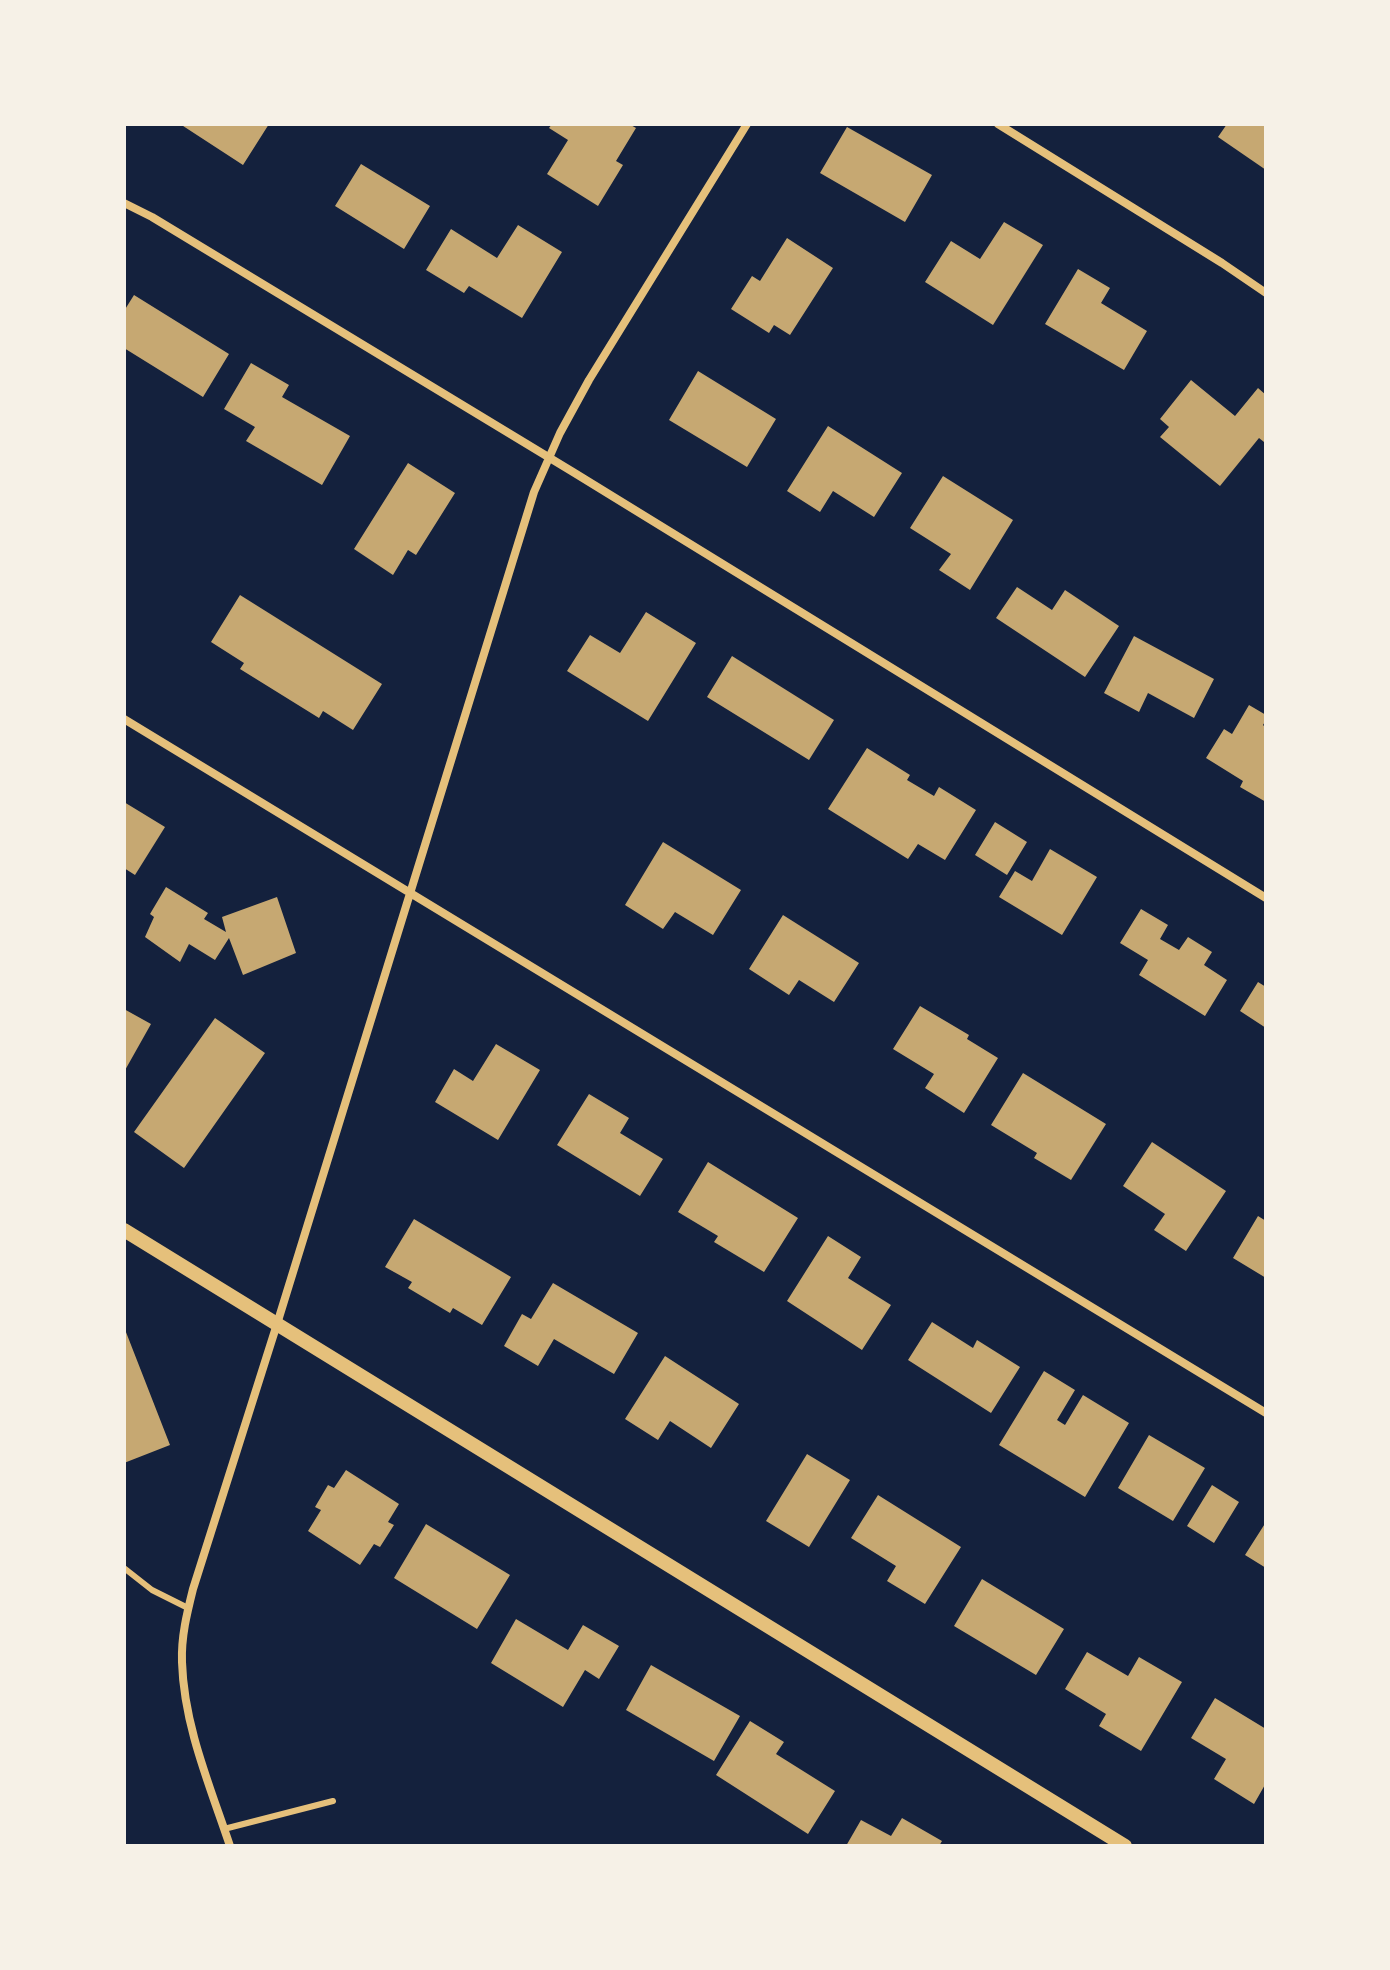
<!DOCTYPE html>
<style>
body{margin:0}
#map{position:relative;width:1390px;height:1970px;overflow:hidden;background:#14213d;font-family:Lato,sans-serif}
canvas{display:block}
.frame{position:absolute;inset:0;border:126px solid #f6f1e7;pointer-events:none}
</style>
<div id="map">
<canvas width="1390" height="1970"></canvas>
<div class="frame"></div>
</div>
<script>
const context = document.querySelector('canvas').getContext('2d');
context.lineJoin = 'round';
function fillPath(path, color) { context.fillStyle = color; context.fill(path, 'evenodd'); }
function trace(path, color, width, dash) { context.strokeStyle = color; context.lineWidth = width; context.lineCap = dash ? 'butt' : 'round'; context.setLineDash(dash || []); context.stroke(path); }
fillPath(new Path2D(`
 M180 124H269L243 165Z
 M552 124H629L636 128 616 161 623 165 598 206 547 174 568 140 549 128Z
 M1227 124H1266V170L1218 137Z
 M847 127 932 175 905 222 820 173Z
 M361 164 430 206 404 249 335 206Z
 M1004 222 1043 245 993 325 925 282 951 241 980 259Z
 M518 225 562 252 522 318 469 286 464 293 426 270 451 229 497 258Z
 M787 238 833 268 790 335 774 325 769 333 731 309 752 276 760 281Z
 M1078 269 1110 288 1101 303 1147 331 1124 370 1045 324Z
 M134 295 229 354 203 397 124 348V311Z
 M251 363 289 385 282 397 350 436 322 485 246 441 255 427 224 409Z
 M698 371 776 419 747 467 669 420Z
 M1191 380 1235 416 1258 388 1266 395V440L1264 442 1259 438 1220 486 1160 437 1169 427 1160 419Z
 M828 426 902 473 874 517 833 491 820 512 787 491Z
 M408 463 455 493 416 555 408 550 393 575 354 549Z
 M943 476 1013 520 970 590 939 570 951 554 910 528Z
 M1017 587 1052 610 1065 590 1119 626 1085 677 996 618Z
 M240 595 382 684 353 730 323 711 319 718 240 669 244 663 211 642Z
 M646 612 696 643 648 721 567 671 590 635 620 653Z
 M1134 636 1214 679 1194 718 1148 693 1139 712 1104 693Z
 M732 656 834 720 809 760 707 697Z
 M1249 705 1266 715V720L1263 725 1266 728V802L1240 787 1243 781 1206 758 1224 729 1232 734Z
 M867 748 910 775 907 780 934 796 939 787 976 810 945 860 918 844 908 859 828 809Z
 M124 802 165 827 135 875 124 868Z
 M995 822 1027 842 1007 875 975 855Z
 M663 842 741 890 713 935 675 912 663 929 625 905Z
 M1050 849 1097 877 1062 935 999 897 1015 871 1032 881Z
 M166 887 208 913 204 919 226 932 222 917 277 897 296 953 243 975 229 938 215 960 189 944 180 962 145 937 154 917 150 914Z
 M1141 909 1168 925 1160 939 1179 950 1188 937 1212 952 1204 965 1227 980 1205 1016 1139 975 1148 960 1120 943Z
 M783 915 859 963 834 1002 799 980 789 995 749 969Z
 M1258 982 1266 987V1028L1240 1011Z
 M920 1006 969 1035 967 1039 998 1058 964 1113 925 1088 934 1074 893 1049Z
 M124 1009 151 1024 124 1072Z
 M215 1018 265 1053 184 1168 134 1132Z
 M496 1044 540 1070 498 1140 435 1102 454 1069 473 1081Z
 M1023 1073 1106 1124 1071 1180 1034 1158 1037 1153 991 1125Z
 M589 1094 629 1118 620 1133 663 1159 640 1196 557 1145Z
 M1152 1142 1226 1191 1186 1251 1154 1230 1165 1214 1123 1186Z
 M708 1162 798 1218 764 1272 714 1242 718 1236 678 1212Z
 M1258 1216 1266 1221V1278L1233 1258Z
 M414 1219 511 1277 482 1325 453 1308 450 1313 408 1288 412 1282 385 1267Z
 M828 1236 861 1257 848 1278 891 1305 862 1350 787 1301Z
 M553 1283 638 1333 614 1374 554 1339 538 1366 504 1346 522 1314 531 1319Z
 M932 1322 973 1348 977 1340 1020 1367 991 1413 908 1360Z
 M124 1327 170 1445 124 1463Z
 M665 1356 739 1404 711 1448 670 1421 658 1440 625 1419Z
 M1044 1371 1075 1390 1057 1420 1065 1425 1083 1395 1129 1423 1085 1497 999 1445Z
 M1149 1435 1205 1468 1173 1521 1118 1488Z
 M807 1454 850 1480 809 1547 766 1521Z
 M346 1470 399 1504 388 1522 394 1525 380 1547 374 1544 360 1565 308 1531 321 1510 315 1507 328 1485 334 1488Z
 M1212 1485 1239 1502 1214 1543 1187 1526Z
 M878 1495 961 1547 925 1604 887 1581 896 1566 851 1538Z
 M1266 1522V1568L1245 1555Z
 M426 1524 510 1575 477 1629 394 1578Z
 M982 1579 1064 1629 1036 1675 954 1626Z
 M516 1619 568 1650 583 1625 619 1646 599 1679 585 1670 563 1707 491 1663Z
 M1087 1652 1128 1676 1139 1657 1182 1682 1141 1751 1099 1726 1106 1714 1065 1689Z
 M651 1665 740 1716 714 1761 626 1710Z
 M1215 1698 1266 1729V1783L1254 1804 1214 1779 1226 1759 1191 1738Z
 M750 1721 784 1742 776 1754 835 1791 808 1834 716 1775Z
 M902 1818 942 1841 939 1846H846L861 1820 891 1836Z`), '#c6a872');
trace(new Path2D(`
 M124 1568 152 1590 188 1608
 M224 1829 333 1801`), '#e5c07b', 6);
trace(new Path2D(`
 M998 124 1222 263 1266 293
 M124 203 152 217 573 472 1266 898
 M124 719 1266 1413
 M230 1846C210 1786 184 1726 182 1662 181 1637 187 1613 193 1589L277 1324 534 492 560 433 589 380 747 124`), '#e5c07b', 8);
trace(new Path2D(`
 M124 1230 1125 1846`), '#e5c07b', 14);
</script>
